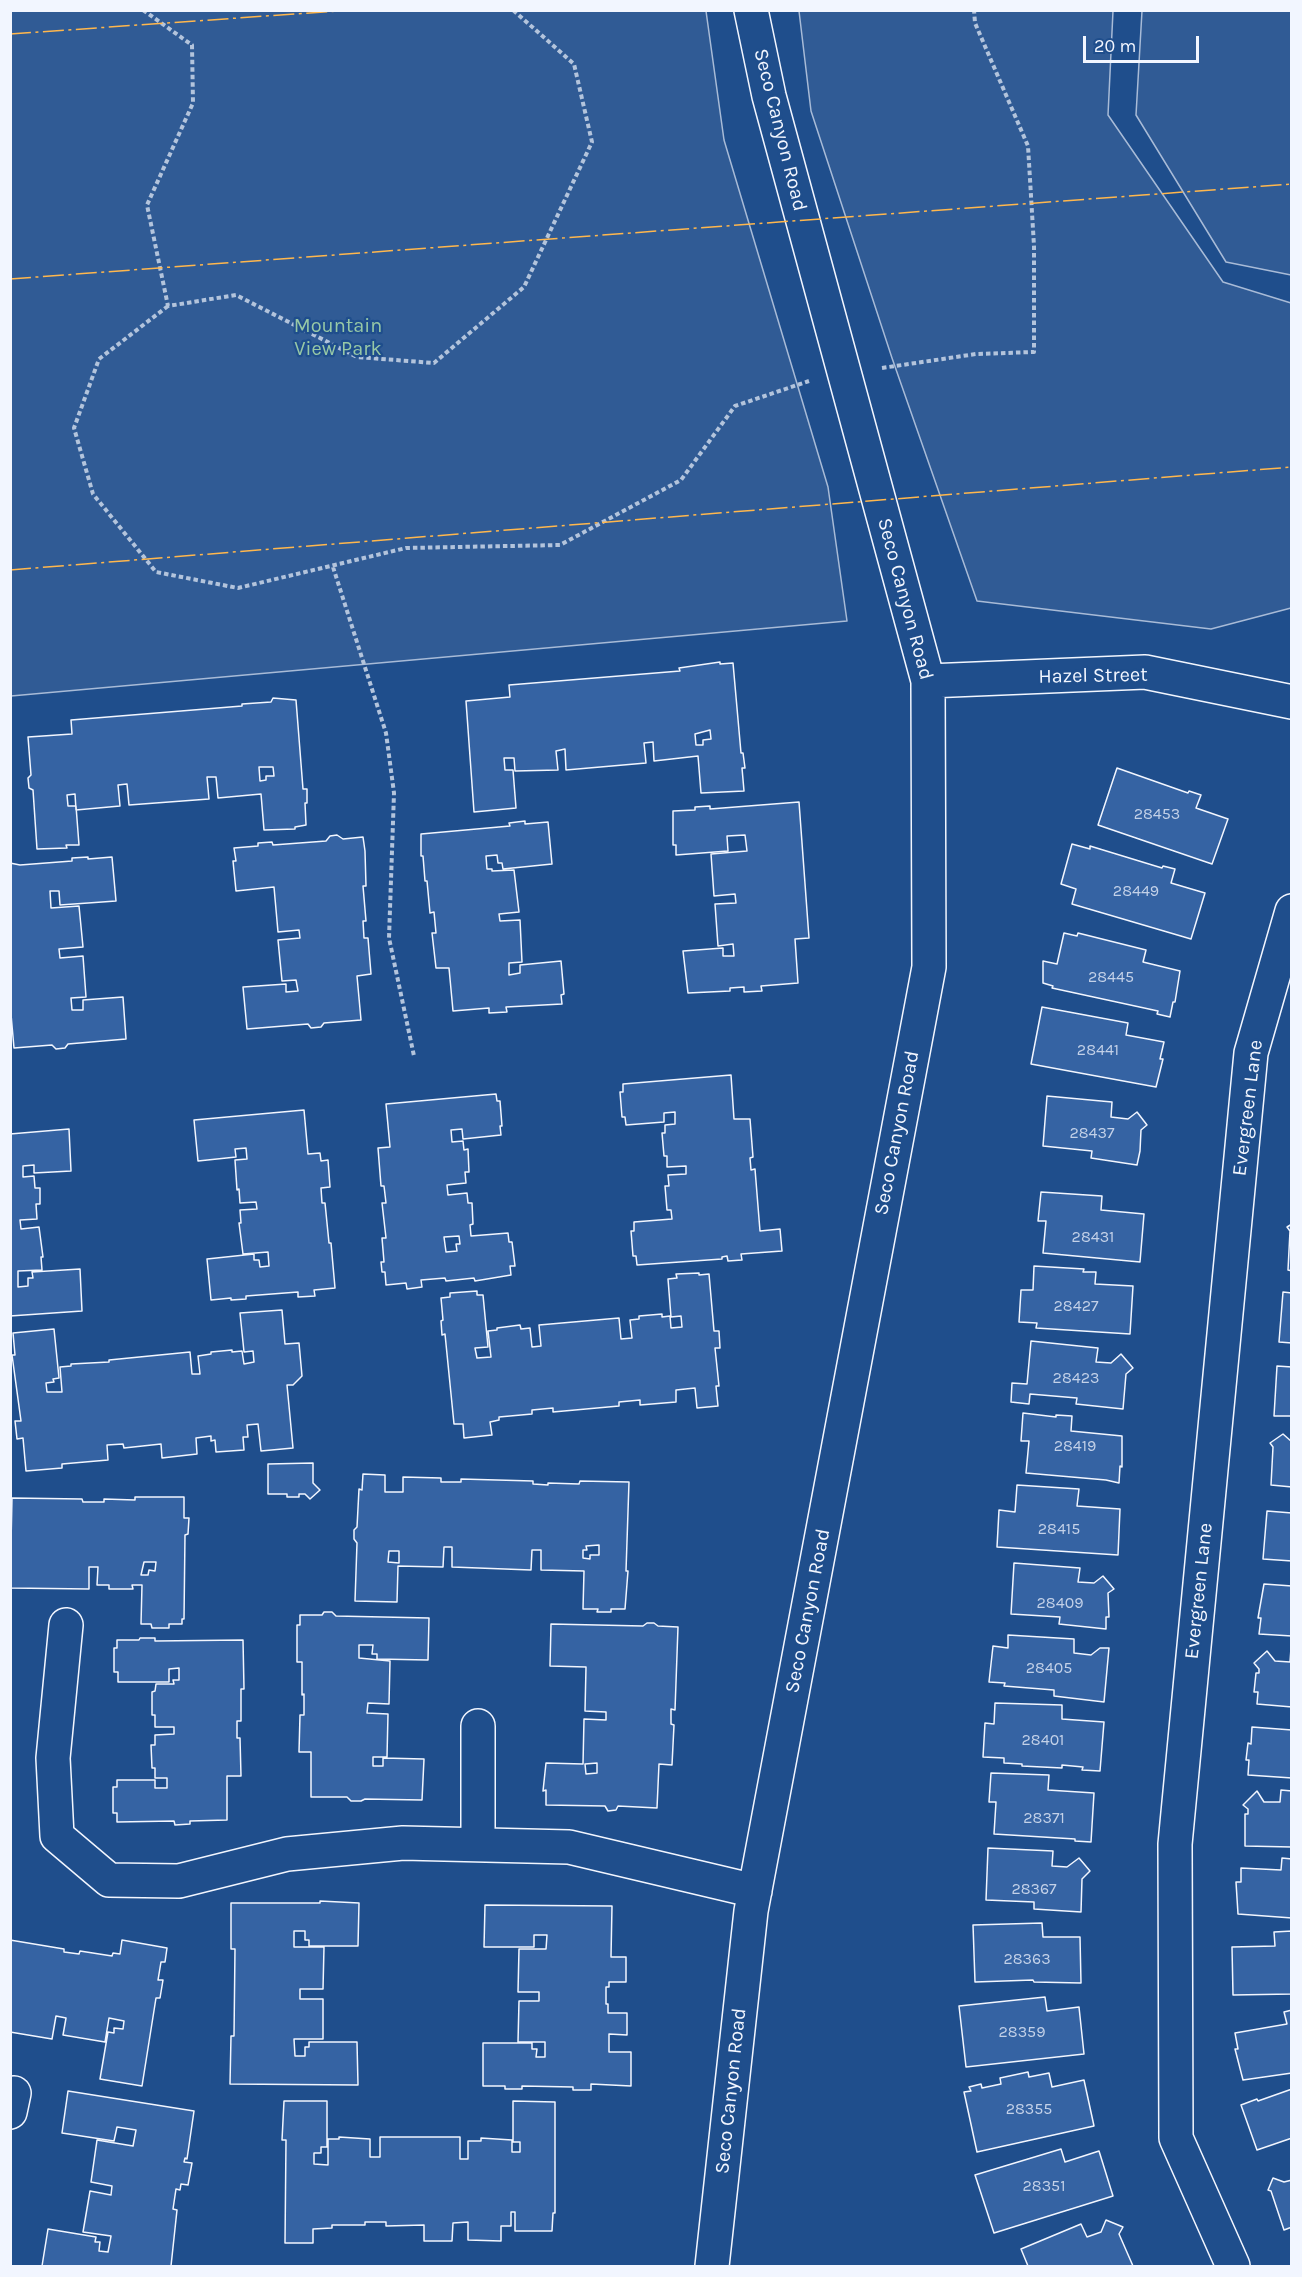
<!DOCTYPE html>
<style>
body{margin:0}
#map{position:relative;width:1302px;height:2277px;overflow:hidden;background:#1f4e8c;font-family:Karla,sans-serif}
canvas{display:block}
.frame{position:absolute;inset:0;border:12px solid #f2f6ff;pointer-events:none}
.scale{position:absolute;left:1083px;top:36px;width:116px;height:27px;box-sizing:border-box;border:3px solid #f2f6ff;border-top:0;padding-left:8px;font-size:18px;line-height:21px;white-space:nowrap;color:#f2f6ff;-webkit-text-stroke:4px #1f4e8c;paint-order:stroke}
</style>
<div id="map">
<canvas width="1302" height="2277"></canvas>
<div class="frame"></div>
<div class="scale">20 m</div>
</div>
<script>
const context = document.querySelector('canvas').getContext('2d');
context.lineJoin = 'round';
function fillPath(path, color) { context.fillStyle = color; context.fill(path, 'evenodd'); }
function trace(path, color, width, dash) { context.strokeStyle = color; context.lineWidth = width; context.lineCap = dash ? 'butt' : 'round'; context.setLineDash(dash || []); context.stroke(path); }
function drawText(font, color, halo, rows, align = 'center') {
  context.font = font + ' Karla,sans-serif'; context.lineWidth = 4.5; context.setLineDash([]); context.textBaseline = 'middle'; context.strokeStyle = halo; context.fillStyle = color; for (const [text, x, y, turn = 0] of rows) {
    context.save(); context.translate(x, y); context.rotate((+turn || 0) * Math.PI / 180); context.textAlign = isNaN(turn) ? turn : align; if (halo) context.strokeText(text, 0, 0); context.fillText(text, 0, 0); context.restore();
  }
}
const green = new Path2D(`
 M11 10 706 11 724 140 828 487 847 621 11 696Z
 M799 11H1113L1108 115 1223 282 1291 303V608L1211 629 977 601 892 358 811 111Z
 M1142 11H1291V275L1226 262 1136 115Z`);
fillPath(green, '#305b95');
trace(green, '#a8bbd7', 1.5);
const building = new Path2D(`
 M720 662V664L733 663 741 753H743L745 768H742L744 791 701 793 698 756 654 761 653 742 644 743 646 763 566 770 565 749 556 751 558 770 515 771 514 758H504L505 770H513L516 808 474 812 466 701 510 697 509 685 680 671 679 668ZM710 730 711 739 703 740V745H696L695 734Z
 M273 698 296 700 303 789H307V803H305L306 825 295 827V829L264 830 261 794 218 798 216 777H207L209 799 129 805 127 784 118 785 120 806 76 810 75 794 67 795 68 806H76L79 845H66L67 848 37 849 33 790 29 788 28 778 31 775 28 737 72 734 71 720 242 706V704L271 702ZM259 767H273L274 776H266V780L260 781Z
 M1117 768 1188 793 1189 791 1201 795 1196 808 1228 819 1212 864 1098 825Z
 M799 802 809 938 795 939 798 983 761 986 762 991 744 992V987L730 988V991L688 993 683 951 723 948V956H734L733 944 718 946 715 904 736 903 735 894 714 896 711 854 747 851 745 835 727 836 728 851 676 855V845H673V811L695 810V807L710 806V809Z
 M525 821V824L548 822 552 864 503 869 502 863H498L497 855 486 856 487 869H492V871L514 870 519 912 499 914 500 921 520 920 522 962 509 963V975L520 973V965L561 961 564 994 561 995 562 1004 506 1007 507 1012 489 1013V1008L453 1011 449 968H436L432 933H436L434 912 430 913 427 881H425L423 856H421V834L510 826 509 823Z
 M337 835 343 839 363 837 365 851 366 886H363L366 921H363L364 938H368L371 974 357 976 361 1020 324 1023 321 1027 311 1028 308 1024 247 1029 243 987 286 984V992L298 991 296 980 282 981 278 940 300 938 299 930 278 932 274 887 236 891 233 861H236L234 848 258 846V843L272 842 273 845 326 841 330 836Z
 M1072 844 1090 849V846L1162 868 1163 866 1175 869 1171 883 1205 893 1191 939 1072 904 1076 889 1061 884Z
 M88 857V859L112 857 116 901 60 905 59 891H50L51 908 79 906 83 947 59 949 60 958 83 956 86 997 71 998 72 1010H83V1000L123 997 126 1039 68 1044 65 1048 56 1049 52 1045 14 1048 10 1003V863L20 865 72 861V858Z
 M1064 933 1077 936 1078 933 1146 950 1143 962 1180 971 1175 1002H1173L1170 1017 1157 1014 1158 1011 1052 988 1053 986 1043 983V961L1057 964Z
 M1042 1007 1128 1023 1126 1035 1164 1042 1160 1059H1163L1156 1087 1031 1064Z
 M731 1075 734 1119H750L753 1157 750 1158 751 1170 755 1169 760 1231 780 1229 782 1251 741 1254 742 1260 728 1261 727 1256 722 1257V1259L637 1265 636 1256H633L631 1231H634V1222L672 1219 671 1210H667L665 1186H669L668 1175 686 1174V1166L667 1167V1156H664L662 1133H665V1125L675 1124V1112L664 1113V1122L626 1125 625 1117H622L620 1092H623V1084Z
 M496 1094 497 1101H500L502 1126H500L501 1135 463 1139 462 1129 451 1130 452 1142 463 1141 464 1150 468 1149 469 1172H465L466 1183 447 1185 448 1195 467 1193 468 1203H472L473 1224 470 1225 471 1236 508 1233 509 1242H512L515 1266H510L511 1275 475 1281 474 1278 446 1281 445 1278 421 1280 422 1287 407 1289 406 1283 386 1285 385 1272H382L381 1262H384L382 1238H386L382 1203H386L384 1186H381L378 1148 390 1147 386 1104ZM459 1236 460 1244H456L457 1251 446 1252 444 1237Z
 M1047 1096 1112 1102 1111 1117 1128 1119 1137 1112 1147 1125 1141 1130 1140 1151 1137 1165 1091 1158 1092 1151 1043 1146Z
 M304 1110 308 1154 320 1153 321 1161 328 1160 330 1187 321 1188 322 1203H325L329 1243H331L335 1288 314 1290 315 1296 298 1297V1292L246 1296V1299L231 1300V1298L211 1300 207 1259 254 1254V1260H259L260 1267 269 1266 268 1252 243 1254 239 1223H241L240 1210 257 1209 256 1202 240 1203 239 1189 237 1190 235 1160 247 1159 246 1148 235 1149 236 1157 198 1161 194 1120Z
 M69 1129 71 1171 34 1173V1165L23 1166V1177L34 1176 35 1188H40V1204H36L37 1219 20 1220 21 1229 39 1227 43 1257H41L42 1270 18 1271V1287L28 1286V1278H33L32 1272 80 1269 82 1311 10 1316V1134Z
 M1041 1192 1102 1196 1101 1210 1144 1214 1140 1262 1043 1253 1046 1221H1038Z
 M1292 1224V1271L1288 1270 1290 1231 1287 1227Z
 M1034 1266 1084 1269 1083 1272H1096L1095 1284 1133 1286 1130 1334 1036 1328 1037 1323 1019 1322 1021 1290H1033Z
 M699 1273V1275L709 1274 714 1331H719L720 1348H715L719 1386H716L718 1406 697 1408 695 1388 676 1390V1402L640 1405V1400L619 1402V1406L553 1412V1408L532 1410V1414L499 1417V1420L490 1422 492 1435 464 1438 463 1424H454L445 1334 442 1335 441 1321 443 1320 441 1298 450 1297V1293L477 1291V1295H483L488 1347 475 1348 477 1358 491 1357 488 1331 497 1330V1328L520 1325 521 1329 530 1328 532 1347 541 1346 539 1325 619 1318 621 1339 632 1338 630 1320 639 1319V1316L662 1314V1317L670 1316 671 1328 682 1327 681 1316 671 1317 668 1279 677 1278 676 1274Z
 M1283 1292 1292 1293V1343L1279 1342Z
 M282 1310 285 1344 299 1343 302 1376 293 1385H287L293 1448 261 1451 258 1424 247 1425 248 1437H243L244 1450 216 1452 215 1440 211 1441V1436L196 1438 197 1454 162 1458 161 1444 124 1448 123 1444 107 1445 108 1460 62 1464V1468L26 1471 23 1438 17 1439 15 1421H21L12 1355H15L13 1333 54 1329 59 1378 53 1379 54 1382 46 1383 47 1392H62L60 1367 71 1366V1364L109 1362V1360L190 1352 192 1374H200L198 1356 211 1354V1352L232 1350V1352L242 1351 244 1364 254 1362 253 1351 244 1352 240 1313Z
 M1031 1341 1098 1348 1096 1362 1111 1363 1121 1354 1133 1368 1126 1374 1123 1409 1076 1404 1077 1398 1030 1394 1029 1404 1011 1402 1012 1383 1027 1384Z
 M1277 1366 1292 1367V1416H1274Z
 M1023 1413 1056 1417V1415L1072 1416 1071 1431 1122 1436V1467L1120 1466 1119 1483 1106 1480 1026 1473 1029 1441H1021Z
 M1283 1434 1292 1442V1487L1271 1485 1273 1447 1270 1443Z
 M313 1463V1483L320 1490 310 1499 305 1494H299V1497H287V1494H268V1464Z
 M363 1474 385 1475V1492H403V1477L441 1478V1482H461V1479L533 1481V1484L548 1485V1483L579 1484 580 1481 629 1482 626 1571H628L625 1609H611V1612H597L598 1609H583L584 1571 541 1570V1550H532L531 1570 452 1567V1547H444L443 1567 398 1566 397 1602 355 1601 357 1543 354 1539V1530L357 1527 359 1489 362 1490ZM599 1545V1555H590V1559L583 1558V1550H587L586 1546ZM389 1551H399V1563L388 1562Z
 M1017 1485 1079 1489 1077 1506 1120 1509 1118 1555 997 1547 999 1510 1015 1512Z
 M135 1497H184V1518H189L188 1534 185 1535 184 1619H182V1624H169V1628H152L151 1624H141L142 1585H132L133 1589H109V1585H97L98 1567H89V1589L10 1588 12 1498 82 1499 83 1502H104V1499L135 1500ZM144 1562H156L155 1571 149 1570 148 1575H141Z
 M1267 1511 1292 1513V1561L1263 1559Z
 M1014 1563 1080 1568 1078 1582 1094 1583 1103 1576 1114 1589 1108 1593 1109 1617H1106V1629L1059 1624 1060 1617 1011 1614Z
 M1264 1584 1292 1586V1636L1259 1634 1261 1618H1258Z
 M324 1612H332L336 1616 429 1618 428 1660 377 1659V1654H372L373 1645H359V1658L390 1661 389 1704 368 1703 367 1713 388 1714 387 1757H373V1766H383V1758L424 1759 422 1800 365 1799 361 1801H351L347 1797H311V1752H299L300 1715H304V1694L302 1695V1662H297V1625H300V1615H322Z
 M647 1623H654L658 1626 678 1627 675 1710 671 1709V1724L674 1725 672 1765 659 1764 657 1808 618 1806 616 1810 608 1811 605 1806 546 1805V1790L543 1791 546 1763 583 1764 584 1719 606 1720V1712L585 1711 586 1667 550 1666 551 1624 643 1626ZM597 1763V1773L586 1774 585 1764Z
 M1008 1635 1074 1639V1653L1091 1655 1100 1648H1109L1104 1702 1054 1696V1690L1004 1686 1005 1683 989 1682 993 1646 1008 1648Z
 M140 1638H155V1641L243 1640 244 1689H241V1721H237V1738H240L241 1776H227V1820L190 1821V1824L175 1825 174 1821 117 1822V1813H113V1787H117V1780H155V1788H167V1778H155V1768H152L151 1745H155V1735L174 1734V1727H155V1715H152V1692L155 1691 156 1684H174L173 1680H179V1668L169 1669V1682H118V1672H114V1648H117V1640H139Z
 M1291 1648 1292 1707 1257 1704 1258 1692H1254L1256 1673H1259V1669L1254 1663 1267 1651 1275 1661 1290 1662Z
 M995 1703 1062 1705V1719L1104 1722 1100 1771 1082 1770 1083 1767 1062 1765V1768L1022 1766V1764L1004 1763V1758L983 1757 985 1723 994 1724Z
 M1252 1727 1292 1730V1778L1248 1775 1249 1760H1246L1248 1743 1251 1744Z
 M991 1773 1049 1775 1048 1790 1094 1793 1091 1842 1075 1841V1839L994 1834 996 1802H989Z
 M1281 1790 1292 1791V1847L1245 1846V1814H1248V1809L1243 1805 1257 1791 1264 1802H1280Z
 M988 1848 1053 1851 1052 1866 1067 1867 1079 1858 1090 1871 1082 1879 1081 1912 1034 1909V1902L986 1900Z
 M1282 1858 1292 1859V1918L1238 1914 1236 1882H1241V1868L1281 1870Z
 M320 1901 359 1903 358 1946H309V1940H305V1931H294V1947H324L323 1989H300V1999H323V2039H294L295 2056H305V2047H309V2042H357L358 2085 230 2084 231 2036H234L235 1949H231V1903H320Z
 M485 1905 612 1906 611 1957H626V1982H609V1987H606V2004H608V2013H627V2035L609 2034V2052H631V2086L591 2084V2090H573V2087L522 2086V2089H505V2086H483V2043H532V2049H537L536 2057H545V2042H518L519 2001H539V1992H518L519 1949H546L547 1935H534V1947H484Z
 M1042 1923 1043 1937H1080L1081 1983 1034 1982 1033 1980 975 1982 973 1925Z
 M1292 1931V1994L1233 1995 1232 1947 1275 1946 1274 1932Z
 M10 1940 64 1949V1952L79 1954 80 1951 112 1956 113 1953 120 1954 122 1940 167 1948 165 1962H161L158 1980H163L160 1998H156L142 2086 100 2079 108 2032 114 2033V2028L123 2029 124 2021 109 2018 105 2042 63 2035 66 2018 56 2016 52 2039 10 2032Z
 M1045 1997 1047 2011 1079 2007 1084 2054 966 2067 959 2006Z
 M1292 2010V2073L1243 2080 1235 2049H1238L1235 2033 1287 2024 1284 2012Z
 M1028 2072 1029 2077 1049 2073 1052 2087 1084 2080 1094 2126 977 2152 964 2092 971 2091 969 2087 981 2084 982 2088 1001 2084 1000 2078Z
 M1292 2089V2138L1257 2150 1241 2105 1257 2099 1258 2101Z
 M68 2091 194 2111 187 2159 185 2158 184 2162 192 2163 188 2185 181 2184 180 2190 176 2189 173 2209 177 2210 171 2266H42L48 2229 96 2237 95 2242H100L99 2251 108 2252 111 2236 83 2232 90 2191 111 2195 112 2186 91 2182 97 2140 133 2146 136 2130 117 2127 114 2141 62 2133Z
 M284 2101H327V2147H321V2153H314V2164L328 2165V2139H339V2137L370 2139V2157H380V2137H460V2159H468V2141H481V2138L512 2140V2152H520V2142H513V2101L555 2102V2213H553L552 2231H515V2212H511V2226H501V2241L468 2240V2222L453 2223 452 2241H424V2225L386 2226V2222H365V2225H332V2228L313 2229V2243H285L286 2140H282Z
 M1061 2149 1065 2162 1099 2151 1113 2196 994 2233 975 2175Z
 M1273 2178 1284 2182 1292 2180V2227L1284 2230 1271 2191 1268 2190Z
 M1106 2220 1123 2227 1119 2234 1133 2266H1028L1021 2249 1081 2224 1087 2237 1101 2232Z`);
fillPath(building, '#3563a3');
trace(building, '#f2f6ff', 1.5);
const minor = new Path2D(`
 M928 681 1145 672 1292 702
 M66 1625 53 1758 57 1836 109 1880 179 1881 287 1854 403 1843 569 1847 755 1891
 M478 1844V1726
 M10 2112 14 2093
 M712 2266 751 1911 929 967 928 681 769 96 751 10
 M1233 2266 1176 2138 1175 1844 1251 1053 1292 911`);
trace(minor, '#f2f6ff', 36);
trace(new Path2D(`
 M143 10 192 45 193 103 147 205 168 306 236 295 357 357 434 363 524 287 592 142 574 64 513 10
 M168 306 99 359 74 428 93 494 156 572 238 588 406 548 560 545 681 480 735 406 809 381
 M882 368 976 354 1034 352V246L1028 146 975 23 974 10
 M333 567 386 733 394 793 389 938 414 1056`), '#b3c4dc', 4, [4.5, 3]);
trace(minor, '#1f4e8c', 33);
trace(new Path2D(`
 M10 34 352 10
 M10 279 1292 184
 M10 570 1292 467`), '#ffb74d', 1.5, [21, 4.5, 3, 4.5]);
drawText('16px', '#c3d1e8', null, [
 ["28453",1157,814],
 ["28449",1136,891],
 ["28445",1111,977],
 ["28441",1098,1050],
 ["28437",1092,1133],
 ["28431",1093,1237],
 ["28427",1076,1306],
 ["28423",1076,1378],
 ["28419",1075,1446],
 ["28415",1059,1529],
 ["28409",1060,1603],
 ["28405",1049,1668],
 ["28401",1043,1740],
 ["28371",1044,1818],
 ["28367",1034,1889],
 ["28363",1027,1959],
 ["28359",1022,2032],
 ["28355",1029,2109],
 ["28351",1044,2186]
]);
drawText('20px', '#f2f6ff', '#1f4e8c', [
 ["Seco Canyon Road",780,130,76],
 ["Seco Canyon Road",905,599,75],
 ["Hazel Street",1093,676,-1],
 ["Evergreen Lane",1248,1108,-83],
 ["Seco Canyon Road",897,1133,-79],
 ["Evergreen Lane",1199,1591,-84],
 ["Seco Canyon Road",808,1611,-79],
 ["Seco Canyon Road",731,2091,-84]
]);
drawText('20px', '#97c8a6', '#1f4e8c', [
 ["Mountain",338,326],
 ["View Park",338,349]
]);
</script>
